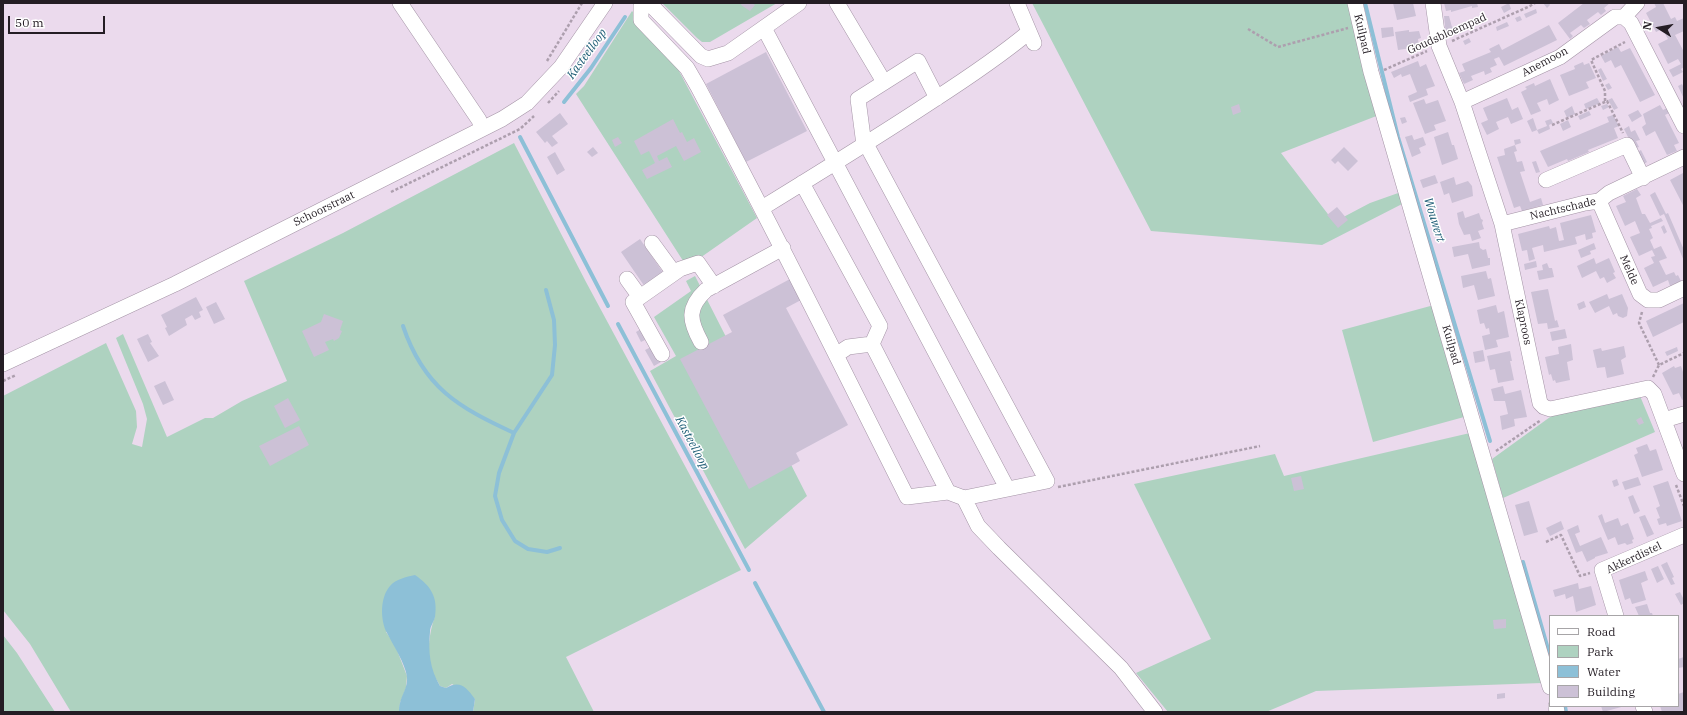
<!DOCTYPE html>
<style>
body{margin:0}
#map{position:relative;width:1687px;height:715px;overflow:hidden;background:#ebdaed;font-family:"IBM Plex Serif",serif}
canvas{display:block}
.frame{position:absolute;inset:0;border:4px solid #241d24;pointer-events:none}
.legend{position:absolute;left:1549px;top:615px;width:130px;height:92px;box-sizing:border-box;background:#fff;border:1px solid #a7a5a7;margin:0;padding:5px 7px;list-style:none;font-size:12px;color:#241d24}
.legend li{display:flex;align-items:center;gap:8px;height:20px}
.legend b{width:20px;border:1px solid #a7a5a7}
.north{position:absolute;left:1639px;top:8px;width:40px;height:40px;-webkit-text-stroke:3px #fff;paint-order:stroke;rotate:281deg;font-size:11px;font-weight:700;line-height:16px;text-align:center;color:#241d24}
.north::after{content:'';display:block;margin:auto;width:14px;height:18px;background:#241d24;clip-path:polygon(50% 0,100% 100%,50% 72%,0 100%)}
.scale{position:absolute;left:8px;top:16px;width:97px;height:18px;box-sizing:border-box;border:2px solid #241d24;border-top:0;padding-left:5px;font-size:12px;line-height:14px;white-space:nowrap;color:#241d24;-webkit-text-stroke:3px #fff;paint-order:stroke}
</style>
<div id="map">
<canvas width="1687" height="715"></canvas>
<div class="frame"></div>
<ul class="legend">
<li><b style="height:5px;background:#fff"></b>Road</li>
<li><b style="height:11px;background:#aed2c0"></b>Park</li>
<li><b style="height:11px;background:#8dc0d7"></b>Water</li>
<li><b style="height:11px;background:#ccc1d6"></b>Building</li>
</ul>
<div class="north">N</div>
<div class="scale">50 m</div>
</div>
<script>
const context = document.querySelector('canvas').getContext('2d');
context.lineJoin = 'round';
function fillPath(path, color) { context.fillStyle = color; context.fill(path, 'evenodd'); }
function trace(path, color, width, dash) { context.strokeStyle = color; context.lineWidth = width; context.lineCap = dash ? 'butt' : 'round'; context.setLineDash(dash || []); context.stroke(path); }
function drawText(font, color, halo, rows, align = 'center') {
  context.font = font + ' "IBM Plex Serif",serif'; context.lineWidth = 3; context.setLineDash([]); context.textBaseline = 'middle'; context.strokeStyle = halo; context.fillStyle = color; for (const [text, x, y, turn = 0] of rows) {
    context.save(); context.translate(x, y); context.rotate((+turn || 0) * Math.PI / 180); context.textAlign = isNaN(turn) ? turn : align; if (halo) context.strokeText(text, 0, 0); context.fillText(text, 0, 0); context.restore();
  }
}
fillPath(new Path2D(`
 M662 3H777L710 42H702L697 38Z
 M1032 3H1349L1379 115 1281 153 1334 222 1370 203 1401 192 1404 203 1322 245 1151 231Z
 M632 11 670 54 757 218 687 267 576 94 584 86Z
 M514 143 586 282 741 570 566 657 594 712H473L475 699 452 684 446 688 440 686C438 681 434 677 432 672 426 655 429 633 435 616L386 632 395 645 407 676 406 688 400 703 399 712H71L30 644 3 610V396L106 343 136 411 137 427 132 444 142 447 147 419 143 404 116 338 123 334 167 437 205 418H213L242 401 287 381 244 281 343 233Z
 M695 276 807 496 745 549 650 371 676 356 654 317 691 291 686 281Z
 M1434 305 1464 417 1373 442 1342 330Z
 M1640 396 1655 432 1503 498 1492 459 1557 412Z
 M1470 433 1542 683 1316 691 1266 712H1168L1136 673 1211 639 1134 484 1275 454 1284 476Z
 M3 635 17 653 55 712H3Z`), '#aed2c0');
fillPath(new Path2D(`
 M415 575C431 586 438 597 435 617 434 622 430 626 430 632 428 652 430 669 440 686L446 688C460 680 466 687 475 699L473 712H399C399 709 399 706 400 703 402 694 408 687 407 677 405 663 393 645 387 633 380 620 380 597 390 586 396 579 406 577 415 575Z`), '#8dc0d7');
trace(new Path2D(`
 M1365 3 1398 137 1490 441
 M564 102 591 68 625 17
 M520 137 608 306
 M546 290 554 320 555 345 552 375 514 433 499 473 495 496 502 520 515 541 528 549 547 552 560 548
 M618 324 749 570
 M403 326C424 388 458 407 514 433
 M1523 562 1550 656
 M755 583 824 712
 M1565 706 1566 712`), '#8dc0d7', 4);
fillPath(new Path2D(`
 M742 3H752L755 5 750 11 741 5Z
 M1393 3H1413L1416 16 1397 20Z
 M1444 3H1477L1478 7 1472 8V6L1451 12V10L1446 11Z
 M1509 3 1511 9 1504 13 1501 7Z
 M1543 3H1549L1550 5 1547 8Z
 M1584 3H1610L1604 8 1606 11 1601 15 1598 12 1587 20 1590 24 1584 28 1581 25 1570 33 1573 36 1570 39 1558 23Z
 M1654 3H1663L1671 19 1675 17 1677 21 1684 18 1683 25 1684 31 1675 35 1684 52V67L1681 69 1683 72 1673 77 1669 70 1681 64 1678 59 1668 64 1658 44 1668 39 1665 34 1669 32 1666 27 1656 32 1646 13 1656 7Z
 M1536 9 1537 13 1526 18 1524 14Z
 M1444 16H1449L1452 27 1456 26 1457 33 1446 36Z
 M1520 16 1522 20 1517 22 1515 18Z
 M1479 17 1481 22 1474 26 1471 20Z
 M1507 22 1509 26 1497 31 1496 27Z
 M1549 25 1557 40 1504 66 1499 57 1494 59 1497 65 1490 68 1492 72 1485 75 1484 71 1471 76 1473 80 1464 84 1459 73 1465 71 1462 64 1491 52 1489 49 1499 44 1502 50Z
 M1393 27 1394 36 1382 38 1381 28Z
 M1409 30V32L1419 31 1421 38 1418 39 1419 47 1398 50 1395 32Z
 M1469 38 1471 42 1465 45 1463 41Z
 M1618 47 1621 52 1630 48 1655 95 1640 102 1621 65 1615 68 1611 60 1605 63 1601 56Z
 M766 52 807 131 746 162 706 84Z
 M1418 61 1420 67 1426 64 1435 86 1426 89 1428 95 1410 102 1408 96 1417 92 1410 74 1402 77 1401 74 1394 78 1391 72Z
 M1583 62 1584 65 1589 63 1596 78 1586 82 1589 88 1569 96 1560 75 1575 69 1574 66Z
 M1601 68 1607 79 1603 81 1598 70Z
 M1550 79 1559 100 1549 105 1547 99 1537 103 1541 111 1531 115 1521 92 1527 89 1525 87 1534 83 1535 86Z
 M1609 83 1612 88 1608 90 1605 85Z
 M1682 84 1684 88V99L1678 86Z
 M1507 98 1512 110 1518 107 1523 119 1511 124 1508 117 1496 122 1499 129 1487 135 1481 123 1488 120 1483 108Z
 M1597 98 1600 103 1586 109 1584 104Z
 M1612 98 1618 108 1614 110 1608 100Z
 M1424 99 1426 104 1438 100 1446 121 1434 125 1436 130 1425 134 1413 103Z
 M1239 104 1241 112 1233 115 1231 107Z
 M1607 104 1609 107 1603 110 1601 106Z
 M1660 105 1663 110 1667 108 1669 113 1665 115 1679 143 1674 145 1677 151 1667 155 1655 131 1646 136 1642 127 1646 124 1643 114Z
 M1572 106 1575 114 1567 118 1564 111Z
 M1638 110 1642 116 1632 122 1628 115Z
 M1589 111 1591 115 1580 120 1578 116Z
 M560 113 568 124 552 136 558 143 552 147 547 141 545 143 536 132Z
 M1613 115 1619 126 1614 128 1618 138 1588 150 1589 152 1568 161 1567 159 1548 167 1540 151 1609 122 1607 117Z
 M1405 117 1407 122 1402 124 1400 118Z
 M1533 118 1537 130 1532 132 1527 121Z
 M673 119 680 133 682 132 687 142 694 138 701 152 684 161 676 146 657 156 659 161 667 157 672 167 647 179 642 170 655 163 649 151 641 155 634 141Z
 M1551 119 1553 123 1549 125 1550 129 1539 134 1537 130 1547 126 1545 121Z
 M1568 120 1571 127 1563 131 1560 124Z
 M1629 126 1631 132 1635 130 1640 140 1636 141 1639 147 1634 149 1624 129Z
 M1448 132 1452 145H1454L1458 159 1442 165 1434 137Z
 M1412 135 1414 140 1423 137 1426 145 1419 148 1421 153 1412 157 1405 137Z
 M618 137 622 143 615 147 612 140Z
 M1520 139 1521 143 1515 145 1517 151 1514 152 1517 162 1522 161 1525 171 1520 172 1530 202 1541 198 1543 205 1522 211 1520 206 1514 208 1497 157 1505 155 1504 149 1515 145 1514 140Z
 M593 147 598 153 592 157 587 152Z
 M1344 147 1358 161 1348 171 1338 161 1335 164 1331 160Z
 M1641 150 1647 162 1642 165 1636 153Z
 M555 152 565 170 557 175 547 157Z
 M1536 161 1540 172 1536 173 1532 162Z
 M1683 173 1684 175V207L1670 180Z
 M1435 175 1438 183 1423 188 1420 180Z
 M1454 177 1456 185 1468 181 1472 186 1473 196 1452 203 1449 193 1444 195 1440 182Z
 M1637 189 1641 195 1636 198 1642 214H1645L1650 223 1661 218 1663 221 1651 226 1652 228 1649 229 1653 238 1650 240 1654 249 1661 246 1667 258 1659 261 1666 275 1674 272 1676 276 1678 275 1681 281 1670 286 1668 280 1653 287 1644 268 1654 263 1651 257 1655 256 1652 250 1639 256 1630 237 1640 233 1635 221 1625 226 1616 206 1626 202 1623 196Z
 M1655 192 1666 214 1668 213 1684 250V261L1664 214 1660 216 1650 195Z
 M1337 207 1348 220 1338 228 1327 215Z
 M1463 211 1465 218 1479 213 1481 219 1483 220 1482 223 1484 229 1478 231 1481 238 1472 241 1470 234 1464 235 1459 224 1457 213Z
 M1591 215 1596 232 1592 233 1593 238 1586 240 1585 234 1575 237 1577 244 1544 252 1543 245 1532 248 1535 259 1529 261 1527 250 1522 251 1518 234 1549 226 1550 229 1556 227 1559 241 1564 240 1560 223Z
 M1664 225 1667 232 1664 234 1661 227Z
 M640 239 664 274 645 287 621 252Z
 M1479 242 1480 248 1483 250 1486 249 1488 258H1490V265L1472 269 1468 254 1454 257 1452 247Z
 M1594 243 1596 249 1590 251 1591 254 1581 258 1578 250Z
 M1594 258 1596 264 1609 258 1615 272 1613 273 1616 278 1607 283 1604 277 1600 279 1596 271 1582 278 1577 266Z
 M1536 261 1537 267 1525 270 1524 264Z
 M1547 263 1549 268H1552L1554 277 1539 280 1537 271 1543 270 1542 265Z
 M1486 271 1488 279 1491 278 1495 296 1478 300 1474 285 1463 288 1461 276Z
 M790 279 801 300 786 308 848 425 796 453 800 461 749 489 680 359 732 332 723 315Z
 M1548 289 1555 321 1557 320 1559 327 1548 329 1547 323 1538 324 1531 292Z
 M1607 294 1609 299 1622 294 1628 308 1627 316 1623 318 1618 316 1617 313 1613 315 1609 306 1595 313 1589 302Z
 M196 297 203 310 199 312 201 317 195 320 192 315 185 319 187 325 169 336 165 328 167 327 161 315Z
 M1584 301 1586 307 1579 310 1577 304Z
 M216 302 225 319 214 324 206 307Z
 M1684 303V322L1653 337 1646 321Z
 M1496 305 1498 313 1504 311 1509 337 1496 340 1498 347 1485 350 1482 336 1490 334 1489 328 1486 329 1484 323 1480 324 1477 310Z
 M324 314 343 321 340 330 342 331 339 338 334 341 333 339 325 342 329 350 314 357 302 331 321 322Z
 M643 328 649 338 641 342 636 332Z
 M1565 329 1567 338 1552 341 1550 332Z
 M148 334 152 342 150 343 159 356 148 362 137 339Z
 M1571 344 1573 360 1567 362 1570 380 1556 383 1555 380 1553 381 1551 374 1549 375 1545 357 1559 354 1558 347Z
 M653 346 661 362 654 366 645 350Z
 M1624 346 1626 357 1621 360 1624 374 1607 378 1605 367 1597 368 1593 350 1601 348 1602 351Z
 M1677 347 1678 351 1667 356 1665 352Z
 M1483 350 1485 361 1475 363 1473 352Z
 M1510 351 1512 361H1510L1514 380 1498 383 1495 369 1490 370 1487 356Z
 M1674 366 1675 368 1681 366 1683 372 1684 371V399L1682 400 1679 393 1673 395 1662 373Z
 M165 381 174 400 163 405 154 386Z
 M1503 386 1505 394 1521 390 1527 417 1514 419 1515 426 1502 430 1500 416 1508 414 1505 401H1494L1491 389Z
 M288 398 300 420 285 428 274 406Z
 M1641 417 1644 423 1639 425 1636 420Z
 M299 426 309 445 270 466 259 446Z
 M1647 444 1650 451 1656 449 1663 470 1642 477 1634 455 1638 453 1636 448Z
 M1301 476 1304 489 1294 491 1291 478Z
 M1638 477 1641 485 1625 490 1622 482Z
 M1617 479 1619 485 1614 487 1612 481Z
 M1668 481 1682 521 1667 526 1666 523 1659 525 1657 519 1660 518 1656 508 1660 506 1653 486Z
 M1633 495 1640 511 1634 514 1628 497Z
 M1529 501 1538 532 1524 536 1515 505Z
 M1602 514 1605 523 1618 518 1621 526 1628 523 1634 539 1632 540 1633 543 1627 545 1625 543 1618 545 1615 537 1608 540 1598 516Z
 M1645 515 1654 534 1647 537 1639 517Z
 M1561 521 1564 529 1550 536 1546 528Z
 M1578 525 1580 532 1575 534 1580 546 1601 537 1608 553 1595 557V558L1587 562 1582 551 1576 553 1567 530Z
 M1667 562 1674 577 1672 578 1675 584 1671 585 1661 565Z
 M1658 566 1664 579 1657 583 1651 569Z
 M1645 571 1648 580 1641 583 1646 600 1632 604 1630 598 1625 600 1619 580Z
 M1578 583 1579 589 1591 586 1596 605 1576 612 1573 596 1566 599 1565 594 1555 597 1553 590Z
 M1680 592 1684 600V603L1681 605 1675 594Z
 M1647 604 1650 613H1652L1653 616H1639L1635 607Z
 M1506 619V628L1494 629 1493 620Z
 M1684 657V667L1678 668V659Z
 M1684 692V712H1662L1660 706H1678V694Z
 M1505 693V698L1497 699V694Z
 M1601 706H1625L1603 712Z`), '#ccc1d6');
const minor = new Path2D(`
 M400 3 479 120 482 129
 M649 3 701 56 708 59 728 53 799 3
 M837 3 884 82
 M1017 3 1034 43
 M1355 3 1371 72 1550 687
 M1433 3 1439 46 1462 102 1502 224 1540 403 1544 407 1550 409 1648 388 1654 394 1684 474
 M641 5V20L687 68 698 87C745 176 791 265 836 355L907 497 948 492 872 344 848 347 836 355
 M1624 17 1637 3
 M764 28 1007 488
 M1462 102 1560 57 1615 17H1624L1631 23 1684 126
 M866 144 1047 481 964 498 948 492
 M864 145 858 99 918 61 937 98
 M1546 180 1627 145 1643 178
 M802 183 880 326 872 344
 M1599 201 1640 294 1648 300H1659L1684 288
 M762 208C819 173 876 138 932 101 966 79 999 57 1029 32
 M1502 224 1585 203 1599 201 1609 193 1684 157
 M652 243 674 273
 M627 279 640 297
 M701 342C689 320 687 308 706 290L783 248
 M662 354 633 302 680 269 698 263 714 286
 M3 364 175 284 502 119 527 103 561 67 605 3
 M1664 420 1684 414
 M964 498 978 526 999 548 1121 668 1155 712
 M1616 616 1602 570 1684 535
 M1556 706 1557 712
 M1643 706 1645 712`);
trace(minor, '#a494a6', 16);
trace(new Path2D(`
 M1248 29 1278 47 1348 28
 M1452 41 1530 6 1535 3
 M547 61 582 3
 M1384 70 1427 51
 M1605 101V91L1591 60 1625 42
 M548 103 559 91
 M1552 125 1607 101 1623 133
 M391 192 520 129 534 116
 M1642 312 1639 323 1659 365
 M1653 377 1659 365 1684 353
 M3 381 16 375
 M1496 451 1541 420
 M1676 485 1684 506
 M1058 487 1260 446
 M1546 542 1561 535 1580 576 1590 573`), '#ad9fae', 2.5, [3, 2]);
trace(minor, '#fff', 15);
drawText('11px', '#241d24', '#fff', [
 ["Kuilpad",1362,34,77],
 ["Goudsbloempad",1447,34,-24],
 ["Anemoon",1545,62,-28],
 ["Schoorstraat",324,209,-26],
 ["Nachtschade",1563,209,-13],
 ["Melde",1629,270,66],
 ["Klaproos",1523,322,78],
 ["Kuilpad",1451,345,74],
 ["Akkerdistel",1634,558,-25]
]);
drawText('italic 12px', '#215f78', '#fff', [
 ["Kasteelloop",587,54,-54],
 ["Wouwert",1434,220,73],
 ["Kasteelloop",692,443,62]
]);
</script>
